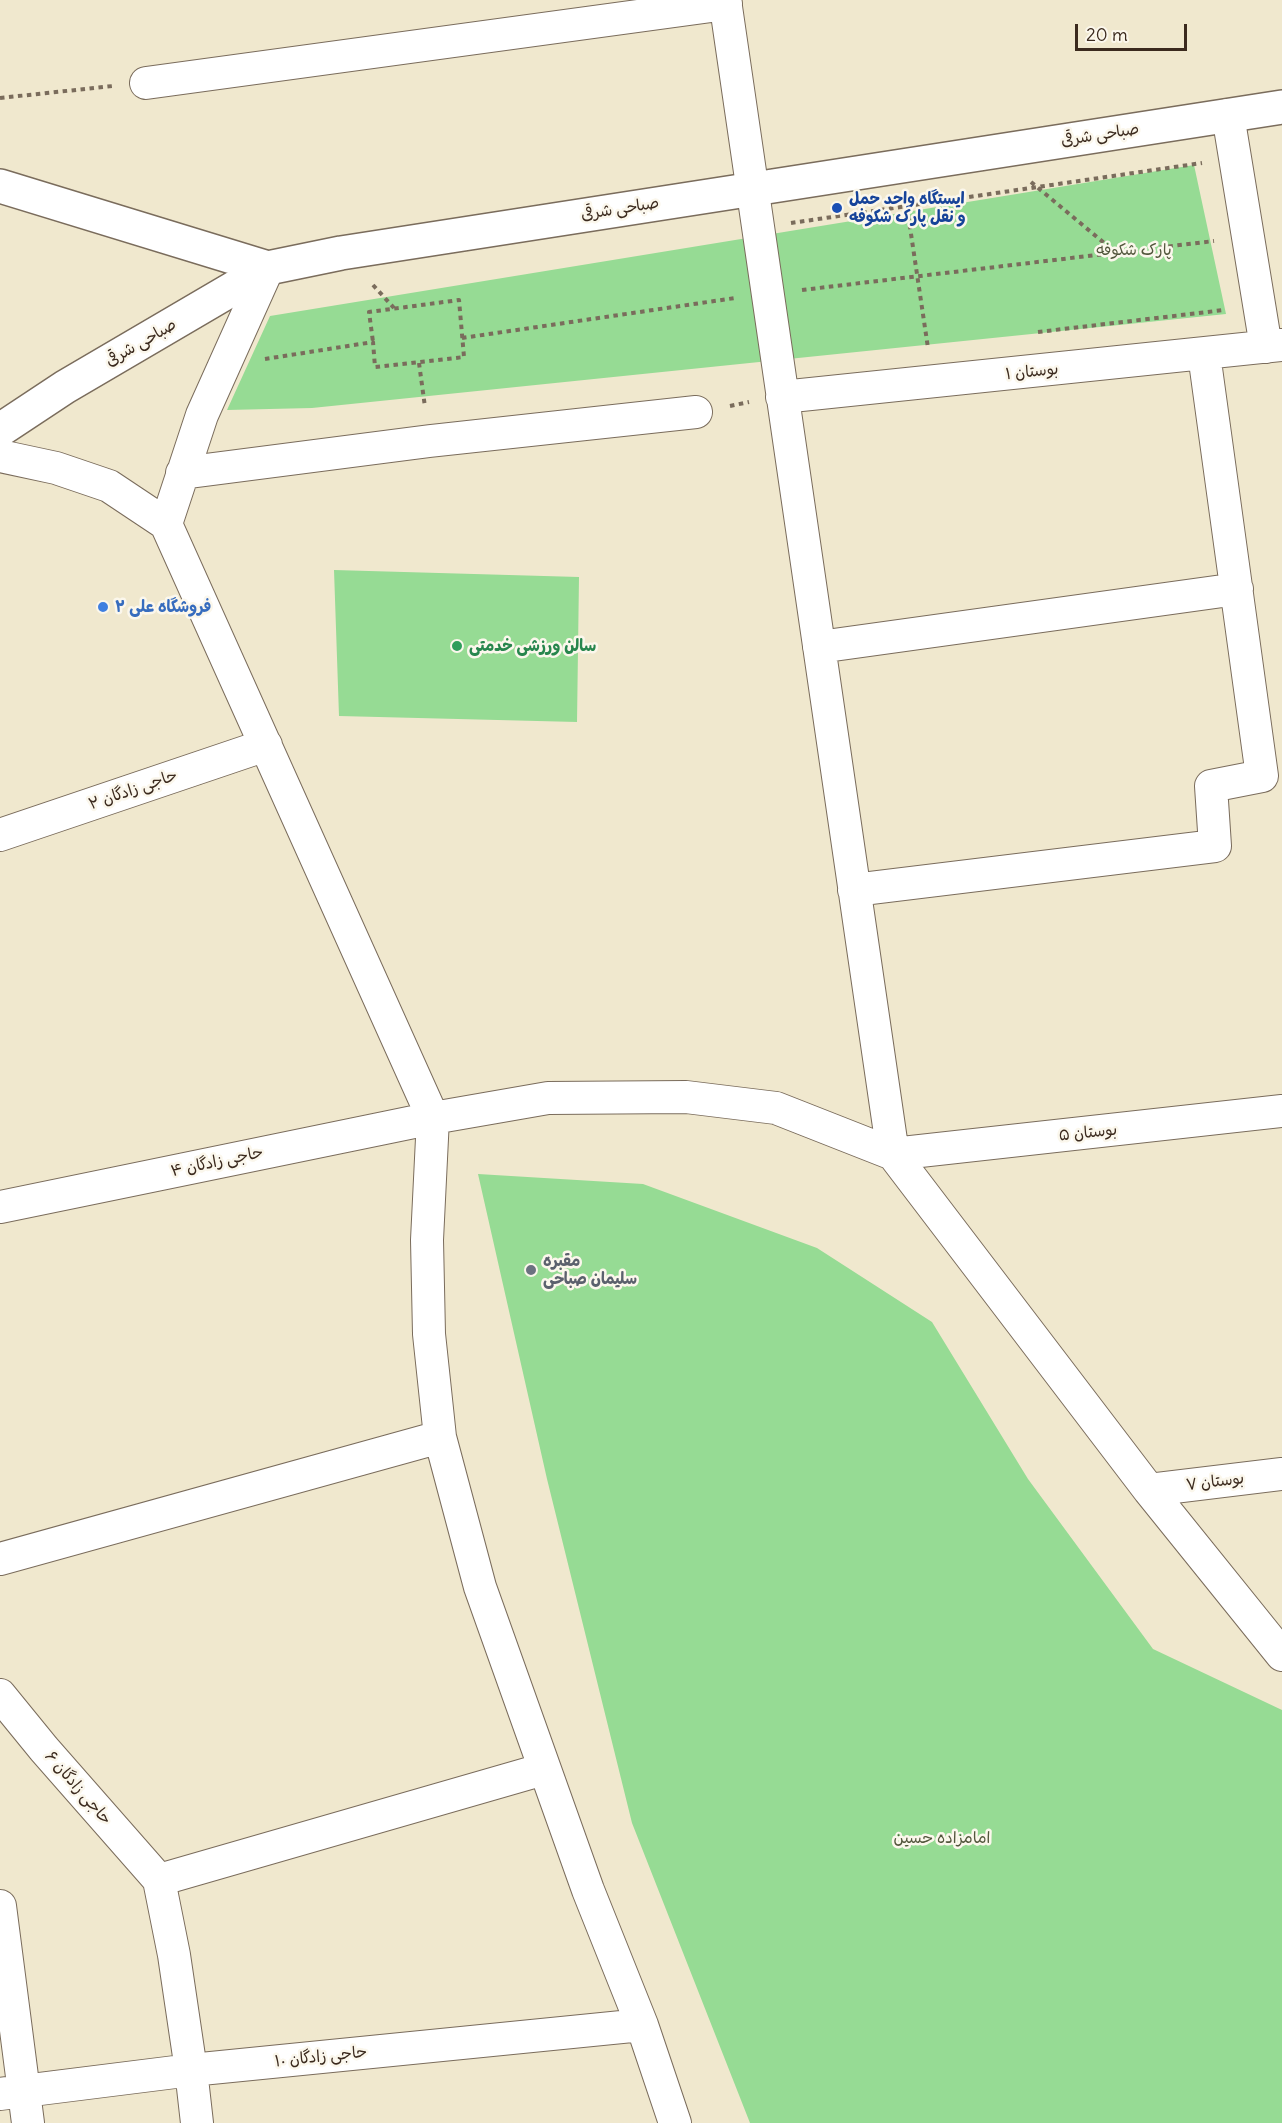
<!DOCTYPE html>
<meta charset="utf-8">
<style>
body{margin:0}
#map{position:relative;width:1282px;height:2123px;overflow:hidden;background:#f0e8ce;font-family:Delius,sans-serif}
canvas{display:block}
.scale{position:absolute;left:1075px;top:24px;width:112px;height:27px;box-sizing:border-box;border:3px solid #3b2a1e;border-top:0;padding-left:8px;font-size:18px;line-height:21px;white-space:nowrap;color:#3b2a1e;-webkit-text-stroke:4px #fbf7ec;paint-order:stroke}
</style>
<div id="map">
<canvas width="1282" height="2123"></canvas>
<div class="scale">20 m</div>
</div>
<script>
const context = document.querySelector('canvas').getContext('2d');
context.lineJoin = 'round';
function fillPath(path, color) { context.fillStyle = color; context.fill(path, 'evenodd'); }
function trace(path, color, width, dash) { context.strokeStyle = color; context.lineWidth = width; context.lineCap = dash ? 'butt' : 'round'; context.setLineDash(dash || []); context.stroke(path); }
function drawText(font, color, halo, rows, align = 'center') {
  context.font = font + ' Delius,"Playpen Sans Arabic",sans-serif'; context.lineWidth = 5; context.setLineDash([]); context.textBaseline = 'middle'; context.strokeStyle = halo; context.fillStyle = color; for (const [text, x, y, turn = 0] of rows) {
    context.save(); context.translate(x, y); context.rotate((+turn || 0) * Math.PI / 180); context.textAlign = isNaN(turn) ? turn : align; if (halo) context.strokeText(text, 0, 0); context.fillText(text, 0, 0); context.restore();
  }
}
fillPath(new Path2D(`
 M1194 165 1226 314 312 408 227 410 270 316Z
 M334 570 579 577 577 722 339 716Z
 M478 1174 643 1184 817 1248 932 1322 1028 1479 1153 1649 1282 1710V2123H750L632 1823 547 1479Z`), '#96db94');
const minor = new Path2D(`
 M725 0 893 1154 1149 1490 1282 1655
 M146 83 726 4
 M1228 115 1266 347
 M782 397 1282 345
 M0 456 56 468 109 486 166 524 433 1118 427 1240 429 1334 440 1437 480 1587 588 1890 642 2025 675 2123
 M182 473 430 441 696 412
 M166 524 202 415 268 268
 M819 647 1237 589
 M0 835 266 745
 M854 890 1215 846 1211 786 1262 776 1204 354
 M0 1207 433 1118 548 1098 686 1097 776 1108 893 1154 1282 1111
 M1149 1490 1282 1474
 M0 1559 440 1437
 M0 1695 44 1749 159 1880 174 1955 191 2070 197 2123
 M159 1880 544 1769
 M0 1906 28 2123
 M0 2094 191 2070 642 2025`);
const secondary = new Path2D(`
 M0 186 268 268
 M0 430 65 387 268 268 341 253 1282 107`);
trace(minor, '#7a6c5c', 34);
trace(secondary, '#7a6c5c', 36);
trace(new Path2D(`
 M0 98 113 86
 M1031 182 1115 252
 M907 207 928 348
 M791 223 1202 163
 M373 285 394 308
 M802 290 1214 241
 M1038 332 1224 310
 M462 338 735 298
 M265 359 373 342 375 367 464 357 459 300 369 312 373 342
 M419 363 425 407
 M730 406 749 402`), '#7a6c5c', 4, [4.5, 4.5]);
trace(minor, '#fff', 32);
trace(secondary, '#fff', 33);
for (const [x, y, r, color] of [
 [837,208,6,"#1a4fb4"],
 [103,607,6,"#3f7fe0"],
 [457,646,6,"#2e9e5b"],
 [531,1270,6,"#6b7280"]
]) { const dot = new Path2D(); dot.arc(x, y, r, 0, 2 * Math.PI); context.fillStyle = color; context.fill(dot); trace(dot, '#fbf7ec', 2); }
drawText('16px', '#3b2a1e', '#fbf7ec', [
 ["صباحی شرقی",1100,135,-9],
 ["صباحی شرقی",620,209,-9],
 ["صباحی شرقی",141,343,-30],
 ["بوستان ۱",1032,372,-6],
 ["حاجی زادگان ۲",133,790,-19],
 ["بوستان ۵",1088,1133,-6],
 ["حاجی زادگان ۴",217,1162,-12],
 ["بوستان ۷",1215,1482,-7],
 ["حاجی زادگان ۶",78,1788,49],
 ["حاجی زادگان ۱۰",321,2057,-6]
]);
drawText('bold 16px', '#164399', '#fbf7ec', [
 ["ایستگاه واحد حمل",849,199],
 ["و نقل پارک شکوفه",849,217]
], 'left');
drawText('16px', '#52563c', '#fbf7ec', [
 ["پارک شکوفه",1134,250],
 ["امامزاده حسین",942,1838]
]);
drawText('bold 16px', '#366cbe', '#fbf7ec', [
 ["فروشگاه علی ۲",115,607]
], 'left');
drawText('bold 16px', '#27864d', '#fbf7ec', [
 ["سالن ورزشی خدمتی",469,646]
], 'left');
drawText('bold 16px', '#5b616d', '#fbf7ec', [
 ["مقبره",543,1261],
 ["سلیمان صباحی",543,1279]
], 'left');
</script>
